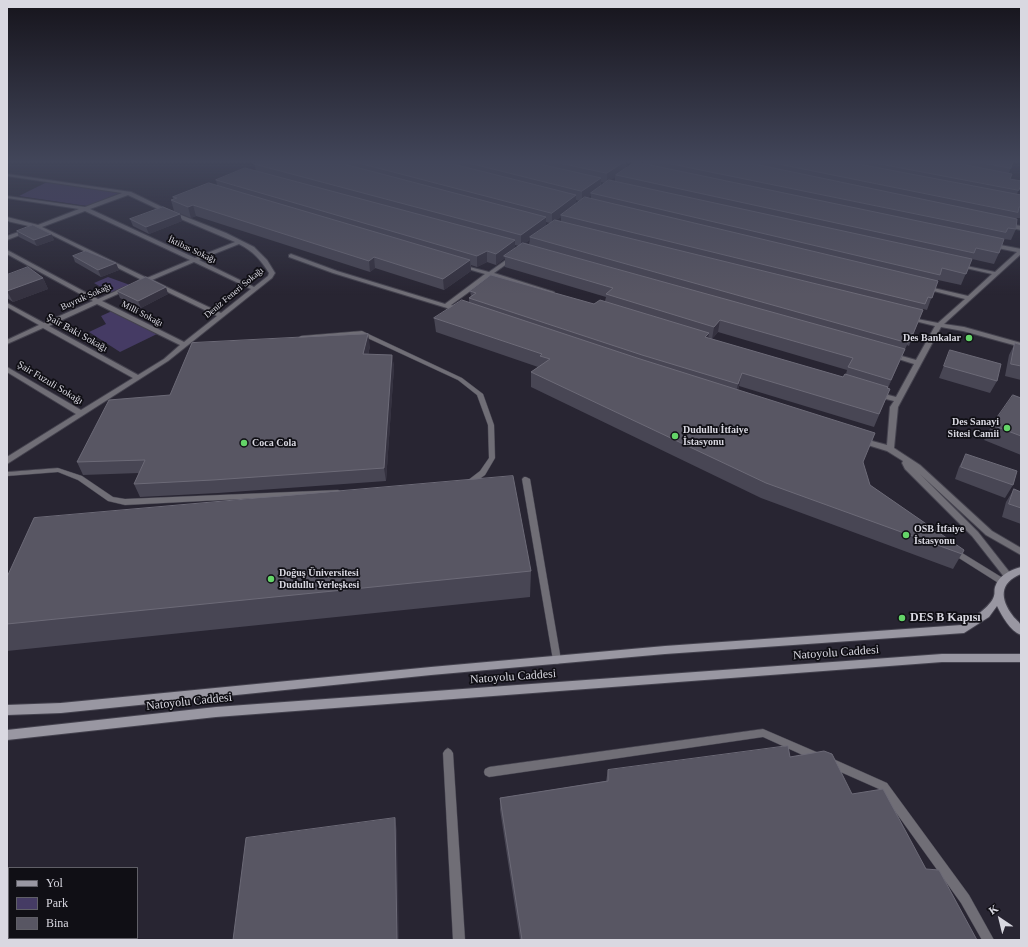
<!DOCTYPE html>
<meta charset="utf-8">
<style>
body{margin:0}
#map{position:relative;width:1028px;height:947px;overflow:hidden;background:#282532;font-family:"Times New Roman",serif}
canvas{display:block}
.frame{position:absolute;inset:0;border:8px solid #d9d8e1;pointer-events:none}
.legend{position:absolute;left:8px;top:867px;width:130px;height:72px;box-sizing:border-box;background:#100f15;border:1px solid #605f67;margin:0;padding:5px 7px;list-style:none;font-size:12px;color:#d9d8e1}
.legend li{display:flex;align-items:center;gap:8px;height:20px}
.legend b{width:20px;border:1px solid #605f67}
.north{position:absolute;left:980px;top:899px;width:40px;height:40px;-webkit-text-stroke:3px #100f15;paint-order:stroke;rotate:325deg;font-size:11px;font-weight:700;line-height:16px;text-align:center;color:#d9d8e1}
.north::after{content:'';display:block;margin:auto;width:14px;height:18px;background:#d9d8e1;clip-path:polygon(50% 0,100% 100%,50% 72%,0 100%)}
</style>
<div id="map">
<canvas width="1028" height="947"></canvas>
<div class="frame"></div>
<ul class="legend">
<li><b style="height:5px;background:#9997a2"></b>Yol</li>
<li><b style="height:11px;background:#453b64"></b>Park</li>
<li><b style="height:11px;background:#585663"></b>Bina</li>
</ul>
<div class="north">K</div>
</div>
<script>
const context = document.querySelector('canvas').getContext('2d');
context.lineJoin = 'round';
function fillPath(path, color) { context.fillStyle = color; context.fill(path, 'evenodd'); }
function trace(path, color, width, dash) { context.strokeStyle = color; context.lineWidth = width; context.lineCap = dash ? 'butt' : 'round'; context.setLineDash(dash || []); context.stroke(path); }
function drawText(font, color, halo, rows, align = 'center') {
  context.font = font + ' "Times New Roman",serif'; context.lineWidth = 3.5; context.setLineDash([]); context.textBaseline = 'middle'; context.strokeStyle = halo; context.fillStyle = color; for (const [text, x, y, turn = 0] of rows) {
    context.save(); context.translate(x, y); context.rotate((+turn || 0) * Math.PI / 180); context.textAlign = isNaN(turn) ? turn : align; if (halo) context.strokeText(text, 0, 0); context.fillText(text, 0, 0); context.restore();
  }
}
fillPath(new Path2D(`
 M47 182 124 193 87 206 19 196Z
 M108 277 130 285 111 293 94 283Z
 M112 311 157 334 120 352 89 332 106 324 101 316Z`), '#453b64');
const lane = new Path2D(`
 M362 331 462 378 483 394 494 425 495 458 485 475 471 485H464L460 483 461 481H467L480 471 489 458 488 425 477 395 458 380 361 335 301 340 298 338 301 336Z
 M58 468 82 476 113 497 125 499 338 490 342 492 338 494 125 505 108 501 78 480 58 472 7 476V472Z
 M524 477H526L530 479 561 660 560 663 557 664 554 663 553 660 522 479Z
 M954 548 1006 580 1007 582 1006 584 1003 585 1000 584 951 553 950 551 951 549Z
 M763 729 821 754 823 757 821 760 818 762 763 737 489 777 485 775 484 772 485 769 489 767Z
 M448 748 451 750 453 753 465 940H453L443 753 445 750Z
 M831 758 887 783 969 895 994 940H982L961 903 879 789 827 766 826 763 827 760Z`);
const street = new Path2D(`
 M7 174 131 192 166 209 226 233 254 247 267 260 275 273 272 278 168 361 7 464V457L76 414 7 372V367L81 410 133 378 43 328 7 344V340L39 325 7 307V303L44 323 93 301 7 254V250L98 299 125 287H129V289L102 301 184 342 217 316 147 282 137 284V282L142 280 38 228 7 240V236L33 227 7 221V217L38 225 79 209 7 198V196L85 207 122 193 7 176ZM128 195 162 211 235 242 195 258 90 209ZM85 211 190 260 147 278 42 227ZM239 244C253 251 261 260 269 273L268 276 254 287 199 260ZM194 262 251 289 221 313 152 280ZM97 304 180 345 164 359 138 375 49 326Z
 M1005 223 1021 226V230L1003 226 1002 225Z
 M990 243 1021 249V254L944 324 964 327 1021 343V347L963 331 941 327 898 407 894 448 920 465 992 531 1021 548V555L986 535 920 474 978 532 1011 574 1013 576 1011 578 1008 580 1005 578 972 536 905 469 902 463 903 461 887 451 858 442 857 440 861 438 887 445 890 407 894 401 874 396 873 394 877 392 896 397 914 364 889 356 888 355 891 353 916 360 935 326 907 319V317L938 323 965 299 922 288 925 286 968 296 992 274 957 266V264L995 272 1017 252 988 246V244Z
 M291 254 337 271 445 304 485 274 458 266V264L489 272 513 255 515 256V258L494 273 554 292 551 294 549 293 491 276 451 305 462 309 463 310 460 312 333 273 289 257V255Z`);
const secondary = new Path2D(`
 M1021 567V574C999 583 1000 599 1013 616 1015 619 1020 622 1021 626 1022 628 1021 632 1021 635 1010 631 1002 616 997 606L989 617 964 633 665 654 431 675 61 713 7 715V705L61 703 431 667 665 646 962 625C971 619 991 607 994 596 995 593 994 590 995 587 999 575 1010 570 1021 567Z
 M942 654H1021V662H942L216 717 7 740V730L216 707Z`);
trace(lane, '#44424e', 1);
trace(street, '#44424e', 2);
trace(secondary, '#44424e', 2);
fillPath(lane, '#706e76');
fillPath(street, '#706e76');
fillPath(secondary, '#9997a2');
fillPath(new Path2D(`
 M258 162H626V168L644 164V162H1013L1009 173 1010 179 1021 184 1017 194 1021 195V217L1020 218H1016L1015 219 1016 229 1011 240 1004 239 999 253 994 264 972 259 961 285 938 280 927 310 923 309 909 346 907 345 888 388 890 389 874 427 739 386 738 390 863 462 870 485 964 550 953 569 761 498 531 387V372L538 367 436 332 434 318 469 302V298L471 296 470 291 594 304 605 301 606 297 505 267V258L496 265 487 262 477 267 471 265V271L444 290 375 268 370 272 196 216 191 218 174 211 171 200H173V197L217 185 216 180 256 170 254 164ZM615 177V181L611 180ZM601 182 605 183 601 186ZM591 195V199L587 198ZM576 200 580 201 576 204ZM561 217V221L556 220ZM546 222 550 223 546 226ZM530 240 529 244 525 243ZM515 245 519 246 515 249ZM718 332 847 370 846 374 843 377 708 338V337L712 339Z
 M180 214 182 221 149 234 133 226 130 219Z
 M17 231 51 234 54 240 37 246 19 237Z
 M73 256 119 270 101 277 75 262Z
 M7 275 43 278 48 289 13 302 7 298Z
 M117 291 168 294 141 308 120 298Z
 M1015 343 1021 345V380L1005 376 1009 355Z
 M370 346 368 355H392L394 367 386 481 218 493 140 497 134 484 139 473 83 475 77 462 170 395Z
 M950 350 997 381 990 393 939 378Z
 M1021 398V455L984 440 992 425Z
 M966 454 1013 485 1005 498 955 479 959 467Z
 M1014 489 1021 492V524L1002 517 1006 502Z
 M531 571 530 597 7 651V577Z
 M790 757 852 794 926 869 977 940H520L500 810V798L606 781 608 770Z`), '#484654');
fillPath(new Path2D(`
 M624 162H626V170L616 175 615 177 607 183V173Z
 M601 178 600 188 591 193V195L582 201V191Z
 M576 195V206L561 215V217L552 223V213Z
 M193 205 196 216 191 218 188 207Z
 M180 214 182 221 149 234 146 227Z
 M546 217V228L530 237V240L521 246V235Z
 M7 219 9 223 10 233 7 234Z
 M51 234 54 240 37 246 34 240Z
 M515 240V251L504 256 505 258 496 265V254Z
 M487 251V262L477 267V256Z
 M374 257 375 268 370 272 369 261Z
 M470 260 471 271 444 290 443 279Z
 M116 263 119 270 101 277 98 270Z
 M43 278 48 289 13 302 7 291Z
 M166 287 168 294 141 308 138 301Z
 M720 320 718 332 712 339 714 327Z
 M709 333 707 345 705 337Z
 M368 334 370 346 365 367 363 354Z
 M905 349 900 361 886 392 891 380Z
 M392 355 394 367 386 481 384 468Z
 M742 373 739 386 735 397 738 384Z
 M395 818 397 830 399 940H397Z`), '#353240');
const building = new Path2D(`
 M258 162H336L546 217 521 235 254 164Z
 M355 162H445L576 195 552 213Z
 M465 162H531L601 178 582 191Z
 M555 162H624L607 173Z
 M635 162H636L1004 239 999 253 976 248 974 253 616 175Z
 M662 162H745L1017 219 1016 229 1008 228 1006 232Z
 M769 162H848L1021 195V207H1019L1018 212Z
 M870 162H951L1012 174 1010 179 1021 181V184L1019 190Z
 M978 162H1013L1011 168Z
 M245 168 515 240 496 254 487 251 477 256 216 180Z
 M609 180 972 259 966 274 942 268 940 275 591 193Z
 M209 183 470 260 443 279 374 257 369 261 193 205 188 207 171 200 177 198 173 197Z
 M585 197 938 281 932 298 928 297 925 304 561 215Z
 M163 207 180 214 146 227 130 219Z
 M555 220 923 310 913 334 912 333 908 343 530 237Z
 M33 225 51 234 34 240 17 231Z
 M523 243 905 349 891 380 848 367 853 358 720 320 714 327 606 294 613 288 504 256Z
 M86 251 116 263 98 270 73 256Z
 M28 267 43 278 7 291V275Z
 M491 275 594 304 600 300 709 333 705 337 843 377 845 374 888 387 887 388 890 389 879 414 742 373 738 384 642 355 469 298 476 293 470 291Z
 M146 277 166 287 138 301 117 291Z
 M462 300 637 358 875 433 863 462 870 485 964 550 962 554 766 483 531 372 550 359 540 356 542 354 434 318Z
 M368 334 363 354 392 355 384 468 213 480 134 484 145 460 77 462 109 400 170 395 192 343Z
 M1015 343 1021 345V366L1011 364Z
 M950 350 1001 364 997 381 944 366Z
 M1013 395 1021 398V436L992 425Z
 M966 454 1017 471 1013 485 961 467Z
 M513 476 531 571 7 624V577L34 518Z
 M1014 489 1021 492V508L1009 504Z
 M788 746 790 757 824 751 832 754 852 794 883 789 926 869 939 870 977 940H522L500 798 608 781V770Z
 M395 818 397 940H233L246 838Z`);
fillPath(building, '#585663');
trace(building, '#6c6a77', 1);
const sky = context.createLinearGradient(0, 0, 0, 295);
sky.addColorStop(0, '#16141c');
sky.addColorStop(0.55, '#42465a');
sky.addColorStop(1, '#42465a00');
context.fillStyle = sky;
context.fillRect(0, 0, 1028, 295);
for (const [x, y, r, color] of [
 [969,338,4,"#64d468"],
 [1007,428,4,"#64d468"],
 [675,436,4,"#64d468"],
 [244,443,4,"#64d468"],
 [906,535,4,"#64d468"],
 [271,579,4,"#64d468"],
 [902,618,4,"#64d468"]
]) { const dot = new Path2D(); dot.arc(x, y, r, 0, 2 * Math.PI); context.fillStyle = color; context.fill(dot); trace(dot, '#100f15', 1.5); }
drawText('9px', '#d9d8e1', '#100f15', [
 ["İktibas Sokağı",192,250,25],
 ["Deniz Feneri Sokağı",234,293,-40],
 ["Buyruk Sokağı",86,297,-24],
 ["Milli Sokağı",142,314,27]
]);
drawText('10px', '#d9d8e1', '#100f15', [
 ["Şair Baki Sokağı",77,333,29],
 ["Şair Fuzuli Sokağı",50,383,31]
]);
drawText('bold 10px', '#d9d8e1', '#100f15', [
 ["Des Bankalar",961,338,"right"],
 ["Des Sanayi",999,422,"right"],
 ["Sitesi Camii",999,434,"right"],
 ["Dudullu İtfaiye",683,430],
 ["İstasyonu",683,442],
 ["Coca Cola",252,443],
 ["OSB İtfaiye",914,529],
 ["İstasyonu",914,541],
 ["Doğuş Üniversitesi",279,573],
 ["Dudullu Yerleşkesi",279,585]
], 'left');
drawText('bold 12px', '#d9d8e1', '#100f15', [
 ["DES B Kapısı",910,618]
], 'left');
drawText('12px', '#d9d8e1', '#100f15', [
 ["Natoyolu Caddesi",836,653,-4],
 ["Natoyolu Caddesi",513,677,-4],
 ["Natoyolu Caddesi",189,702,-6]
]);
</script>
